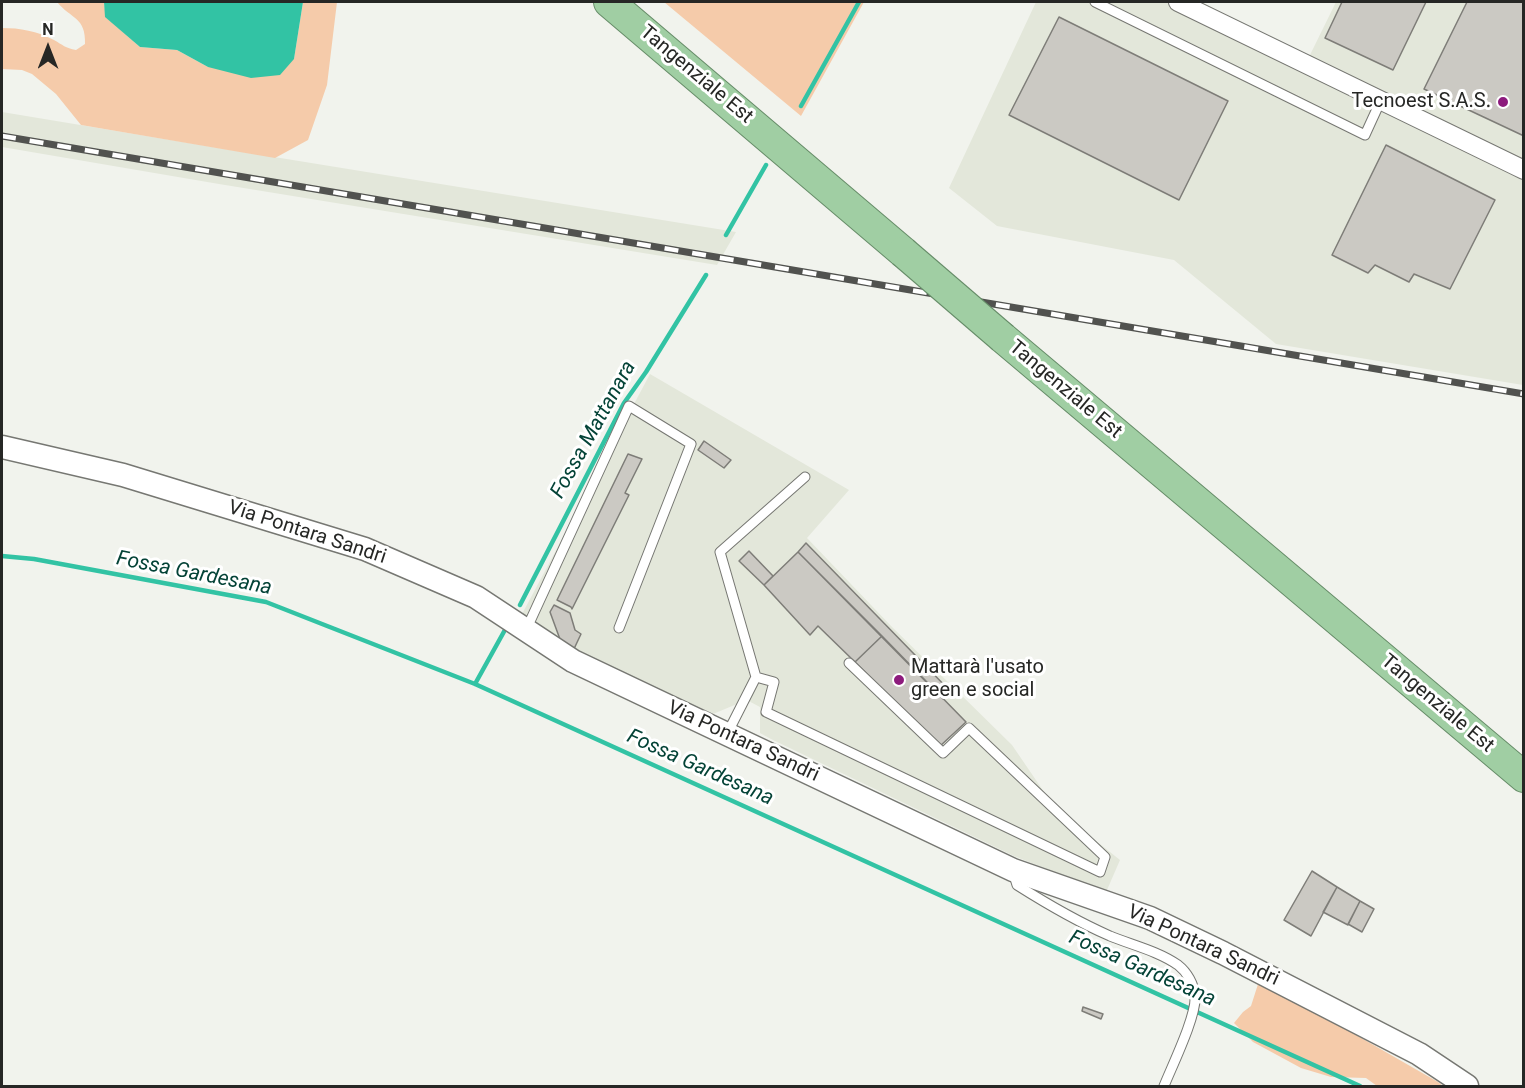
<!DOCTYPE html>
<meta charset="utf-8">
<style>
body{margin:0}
#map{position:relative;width:1525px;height:1088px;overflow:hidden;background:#f1f3ed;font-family:Roboto,sans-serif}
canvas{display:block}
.frame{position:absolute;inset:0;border:3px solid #262725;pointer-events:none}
.north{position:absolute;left:18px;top:18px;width:60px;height:60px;-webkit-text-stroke:4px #fff;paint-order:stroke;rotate:0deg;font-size:16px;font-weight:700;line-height:24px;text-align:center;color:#262725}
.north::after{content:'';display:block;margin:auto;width:21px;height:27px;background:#262725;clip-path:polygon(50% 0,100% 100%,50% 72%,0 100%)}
</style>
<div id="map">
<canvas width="1525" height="1088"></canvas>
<div class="frame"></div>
<div class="north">N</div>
</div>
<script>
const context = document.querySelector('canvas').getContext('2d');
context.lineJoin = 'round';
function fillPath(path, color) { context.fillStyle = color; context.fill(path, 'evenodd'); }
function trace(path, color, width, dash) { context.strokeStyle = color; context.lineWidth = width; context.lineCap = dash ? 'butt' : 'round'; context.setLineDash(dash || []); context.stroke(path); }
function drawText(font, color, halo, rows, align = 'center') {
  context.font = font + ' Roboto,sans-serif'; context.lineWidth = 6; context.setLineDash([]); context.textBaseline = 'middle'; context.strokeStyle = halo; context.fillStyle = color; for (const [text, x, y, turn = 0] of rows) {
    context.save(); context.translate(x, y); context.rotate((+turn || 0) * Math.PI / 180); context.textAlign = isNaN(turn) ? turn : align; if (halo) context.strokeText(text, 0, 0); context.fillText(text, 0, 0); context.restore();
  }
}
fillPath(new Path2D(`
 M1036 2H1201L1309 57 1336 2H1523V385L1276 344 1174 260 997 226 949 188Z
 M2 112 225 149 736 232 717 265 219 184 2 147Z
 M650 374 849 490 807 538 892 627 1012 745 1055 808 1120 860 1107 890 1092 887 1014 856 771 739 760 733V707L741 697 737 704 713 714 570 650 521 616Z`), '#e3e7da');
fillPath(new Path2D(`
 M57 2H104L106 17 140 47 177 50 208 67 294 59 303 2H337L327 85 308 140 275 158 81 125 56 94 32 74 22 70 2 69V28C20 28 37 31 54 40 63 45 65 48 76 50L85 44C86 17 71 19 57 2Z
 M664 2H864L801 116Z
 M1259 981 1288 996 1438 1082 1443 1086H1377L1366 1078 1331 1077 1301 1068 1253 1042 1234 1023 1243 1012 1251 1006Z`), '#f5cbaa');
fillPath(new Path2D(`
 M104 2H303L294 59 280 75 251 78 208 67 177 50 140 47 105 17Z`), '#32c3a4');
trace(new Path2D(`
 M801 106 859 2
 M726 235 766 165
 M2 556 34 559 266 602 475 684 1360 1086
 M520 605 624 403 646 372 706 275
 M475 684 506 628`), '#32c3a4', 4.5);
const building = new Path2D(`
 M1342 2H1426L1393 70 1325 38Z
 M1467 2H1524V136L1424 89Z
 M1059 17 1228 101 1179 200 1009 115Z
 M1386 145 1495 200 1450 289 1414 274 1409 282 1375 265 1368 273 1332 255Z
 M704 441 731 460 724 468 698 450Z
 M628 454 642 459 625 493 629 495 572 609 571 607 557 600Z
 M806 543 951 692 943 699 798 552Z
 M749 551 773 576 764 585 739 561Z
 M798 552 882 636 855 662 818 626 810 635 764 585Z
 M554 605 570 613 575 630 581 634 573 651 561 642 550 612Z
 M882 636 966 722 939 747 855 662Z
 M1312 871 1337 887 1311 936 1284 920Z
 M1337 887 1360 901 1348 925 1323 912Z
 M1360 901 1374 909 1362 932 1348 924Z
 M1083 1007 1103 1014 1101 1019 1082 1011Z`);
fillPath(building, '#cbc9c3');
trace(building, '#7e7d78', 1.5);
const service = new Path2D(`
 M1095 2 1365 135 1381 100
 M526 630 629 406 691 444 619 628
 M756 677 774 682 766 712 1100 872 1105 857 969 728 943 753 849 663
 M727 734 756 677 720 552 805 477
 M1013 872 1017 885C1047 904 1078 922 1110 936 1132 945 1158 951 1178 965 1187 972 1194 984 1195 996 1197 1015 1172 1066 1164 1086`);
const minor = new Path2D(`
 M1178 2C1293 58 1409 113 1524 170`);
const tertiary = new Path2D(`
 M2 447 123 475 365 549 476 597 573 661 1013 870 1150 918 1223 953 1419 1054 1467 1086`);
const trunk = new Path2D(`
 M609 2 903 252
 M1003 338 1524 777`);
trace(service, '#767772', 11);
trace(minor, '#767772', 20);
trace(tertiary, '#767772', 25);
trace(trunk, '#668c68', 32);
trace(service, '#fff', 9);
trace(minor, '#fff', 18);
trace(tertiary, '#fff', 22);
trace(trunk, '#a0cea3', 30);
const rail = new Path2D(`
 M2 136 1524 394`);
trace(rail, '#51524f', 7);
trace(rail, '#fff', 4.5, [14]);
const trunkBridge = new Path2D(`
 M903 252 1003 338`);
trace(trunkBridge, '#668c68', 32, []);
trace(trunkBridge, '#a0cea3', 30);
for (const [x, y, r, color] of [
 [1503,102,6,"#8d1b7d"],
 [899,680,6,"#8d1b7d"]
]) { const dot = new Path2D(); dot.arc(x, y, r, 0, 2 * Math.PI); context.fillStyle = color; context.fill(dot); trace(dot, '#fff', 2); }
drawText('20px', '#262725', '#fff', [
 ["Tangenziale Est",696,75,40],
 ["Tangenziale Est",1065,390,40],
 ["Via Pontara Sandri",307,533,18],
 ["Tangenziale Est",1437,704,40],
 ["Via Pontara Sandri",743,742,25],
 ["Via Pontara Sandri",1203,946,25]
]);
drawText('20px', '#262725', '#fff', [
 ["Tecnoest S.A.S.",1491,102],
 ["Mattarà l'usato",911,668,"left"],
 ["green e social",911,691,"left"]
], 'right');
drawText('italic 21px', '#044337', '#fff', [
 ["Fossa Mattanara",594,430,-61],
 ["Fossa Gardesana",194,574,11],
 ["Fossa Gardesana",700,768,24],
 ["Fossa Gardesana",1142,969,24]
]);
</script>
